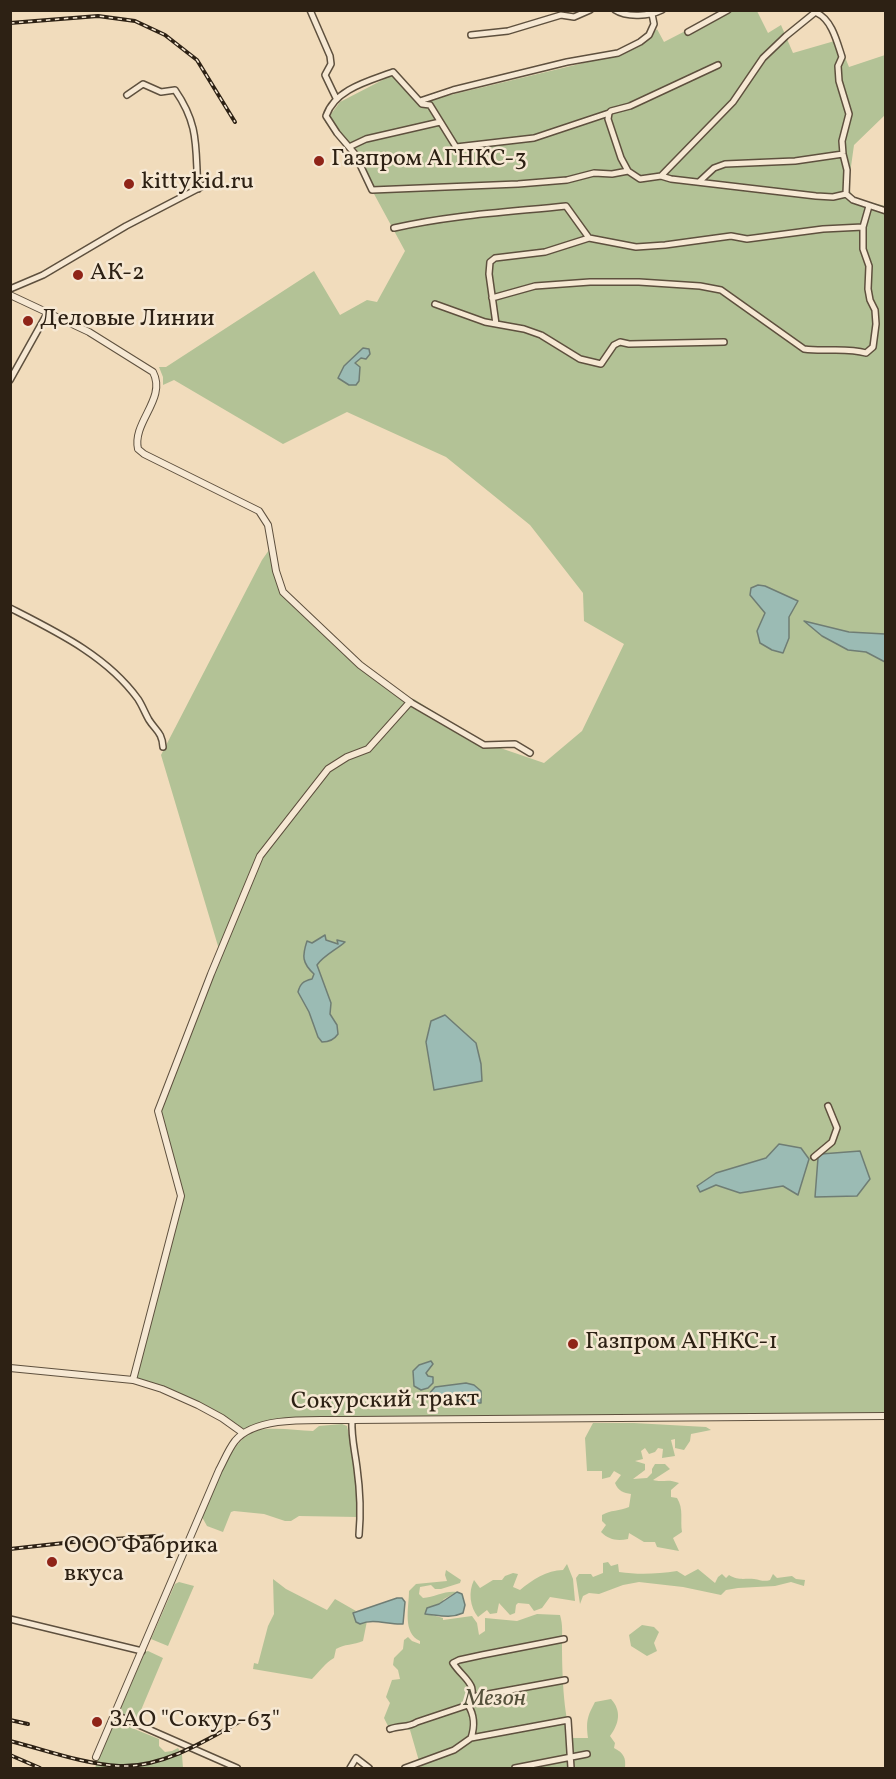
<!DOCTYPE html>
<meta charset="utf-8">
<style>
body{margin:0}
#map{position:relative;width:896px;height:1779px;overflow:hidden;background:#f1dcbc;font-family:Vollkorn,serif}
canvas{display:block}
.frame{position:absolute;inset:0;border:12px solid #2d2114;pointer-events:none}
</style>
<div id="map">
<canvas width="896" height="1779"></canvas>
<div class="frame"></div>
</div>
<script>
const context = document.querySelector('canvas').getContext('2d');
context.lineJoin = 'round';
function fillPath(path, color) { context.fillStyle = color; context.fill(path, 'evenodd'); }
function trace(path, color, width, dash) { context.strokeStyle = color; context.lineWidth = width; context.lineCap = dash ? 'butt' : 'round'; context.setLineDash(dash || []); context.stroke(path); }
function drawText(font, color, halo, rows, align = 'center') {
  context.font = font + ' Vollkorn,serif'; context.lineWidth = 5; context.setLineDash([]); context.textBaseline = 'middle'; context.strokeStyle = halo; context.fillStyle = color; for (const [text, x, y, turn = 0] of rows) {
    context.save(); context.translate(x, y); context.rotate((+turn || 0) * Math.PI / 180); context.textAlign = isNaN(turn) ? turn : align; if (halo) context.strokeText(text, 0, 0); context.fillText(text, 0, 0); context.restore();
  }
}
fillPath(new Path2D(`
 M726 10 757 11 768 33 781 25 793 53 838 40 849 67 885 55V115L854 145 848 188 855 199 886 206 885 1416 277 1422 243 1433 222 1418 133 1380 181 1196 158 1111 221 948 218 946 161 755 262 560 269 550 272 549 283 592 360 665 411 702 414 699 480 741 544 763 582 731 624 644 584 621 583 593 530 525 446 457 347 412 283 444 174 380 163 385V377L159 367H166L314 271 340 315 367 300 377 302 405 251 354 157 325 122 340 102 398 72 417 103 621 54 647 40 657 29 664 42Z
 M593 1423H634L706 1427 711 1430 691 1434 690 1441 684 1450 675 1448V1439L671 1440 675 1456 662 1458 663 1449 658 1448 655 1452 649 1454 645 1448 641 1451 643 1459 635 1461 645 1464V1470L633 1479 647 1478 652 1473V1469L655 1464H665L670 1469 653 1480C664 1483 666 1478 679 1483L671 1490V1497L677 1498C684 1509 680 1520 682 1532L673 1538 679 1551 657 1547 655 1542H644L629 1533 628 1539C617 1541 609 1540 601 1532L606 1525 602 1521V1515C610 1510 620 1511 629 1507L631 1494C624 1493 618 1491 615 1483L621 1475 614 1471 610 1477 602 1479V1471H587L585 1438Z
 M342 1424 347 1426 357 1471 358 1517 299 1516 291 1521H285L264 1514 234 1511 231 1512 223 1532 207 1526 202 1517C213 1493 230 1436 258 1430 275 1427 296 1430 313 1431L319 1426Z
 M608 1562 611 1566 618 1564 619 1572C639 1575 657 1574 677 1571L685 1576 698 1569 715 1583 718 1577 722 1574 726 1578 729 1575C739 1581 744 1578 754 1579 761 1580 763 1582 770 1580L773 1574 777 1578 792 1576 796 1579 805 1580 804 1586 791 1582 775 1586 738 1588 726 1590 721 1595 683 1587 639 1582 623 1585 599 1594 589 1593 583 1596 580 1604 576 1578 579 1574H591L593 1577 603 1573V1563Z
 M567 1564 573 1579 575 1601 550 1597 542 1608 534 1611 529 1604 518 1603 516 1605 515 1613 510 1615 499 1603 497 1613 490 1614 487 1610 478 1617C470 1607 468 1592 474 1580L480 1588 493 1580H502L505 1576 513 1573 518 1574 513 1587 520 1590C532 1580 547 1570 563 1570Z
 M446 1570 461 1580 460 1583 441 1589H435L431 1585 420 1587 419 1594 423 1598C435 1597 446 1590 457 1592L444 1599 432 1615 443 1618V1620L472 1616 477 1623 479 1635 485 1631V1618L517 1621 537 1614 560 1615C563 1625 562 1633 562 1643 562 1669 563 1715 572 1738H588C586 1721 587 1717 595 1702L611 1699C622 1711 619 1724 610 1736L615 1743 614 1748C624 1753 626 1758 625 1768H421L410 1730 397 1728 390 1730 384 1718 390 1703 386 1697 392 1680 400 1679 398 1670 393 1665 394 1658 403 1649 404 1640 408 1637 412 1641 420 1644V1641C402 1633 409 1607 409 1591L416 1584 447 1581 445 1575Z
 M273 1579 286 1589 327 1610 335 1599 356 1611 353 1613 360 1624 367 1621 363 1641C354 1645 344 1644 336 1649L334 1658C325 1663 320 1671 312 1679L253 1669 254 1663 258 1664 268 1626 274 1614Z
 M179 1582 194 1586 168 1646 151 1639 175 1584Z
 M642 1625 654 1627 659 1632 654 1643 657 1651 647 1656 631 1646 629 1635Z
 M148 1651 163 1658 136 1722 123 1716 120 1710 145 1652Z
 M117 1722 159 1739V1746L165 1752 172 1751 178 1748 182 1755 183 1768H95L111 1725Z`), '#b3c296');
const water = new Path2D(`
 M363 348 369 349 370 354 366 359 361 358 355 363 360 367 359 381 356 385H349L338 378 344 366Z
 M758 585 765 586 798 601 789 617V638L783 653 772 650 760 643 757 631 765 613 750 595 751 588Z
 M804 621 849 632 885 634V662L866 652 848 650 822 636Z
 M325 935 326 940 338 944 337 940 345 942C336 950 323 956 317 965L331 1003 330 1014 337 1025 338 1034C334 1040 329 1042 322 1042L318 1037 309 1012 298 992C300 984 303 981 312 979L314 974C302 963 302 956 307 941L312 943Z
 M445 1015 476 1043 481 1064 482 1081 434 1090 426 1042 431 1021Z
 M779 1144 801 1148 809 1159 798 1195 783 1186 740 1193 716 1185 700 1192 697 1186 716 1173 766 1158Z
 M860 1151 870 1179 857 1196 815 1197 818 1158 821 1154Z
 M431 1361 433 1364 426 1373 428 1376 433 1377V1383L428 1388 421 1390 414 1386 413 1371 419 1365Z
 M466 1383 474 1385 481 1391V1403H450L428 1395 435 1387Z
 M457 1592 462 1594 465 1605 463 1613C450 1619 438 1615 425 1614L427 1608 439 1604Z
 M397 1598H402L405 1602 403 1624C388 1625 374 1618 360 1624L356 1622 353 1613Z`);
fillPath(water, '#9bbbb4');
trace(water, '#6f7d74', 1.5);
const minor = new Path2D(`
 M310 10 330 56 331 64 325 75 336 98
 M615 10C627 18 650 16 662 10
 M817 13C832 20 837 42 842 57L838 66 839 81 849 114 842 141 843 154 847 170 846 194 853 200 886 211
 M688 32 728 10
 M471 35 508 31 561 15 574 17 590 10
 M127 95 143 84 161 92 175 90C200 126 195 148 198 189
 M420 101 453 90 567 62 618 53 640 42 649 35 654 24 652 14
 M609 113 611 111 630 106 718 65
 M349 147 366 139 440 122
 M628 171 612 174 594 173 567 180 518 184 372 190 355 154 337 133 326 116C335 89 369 81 393 72L422 104 430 105 456 147 534 138 609 113 608 119 621 158 628 171 640 179 661 176 733 102 763 58 786 36 818 10
 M661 176 671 179 816 196 833 197 846 194
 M700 181 714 168 725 164 795 161 843 154
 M394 228C450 215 508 212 566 206L589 238
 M10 289 43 275 126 226 205 185
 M492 298 535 286 590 282H639L700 286 721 290 804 349C825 352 846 347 866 353L873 347 876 324 875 310 870 300 868 289 869 266 863 249V227L869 206
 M435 304 485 322 524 329 541 335 580 359 601 364 614 345 620 342 629 344 724 342
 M496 324 489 274 490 262 495 258 545 252 589 238 636 247 665 245 731 236 747 239 823 229 863 227
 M10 380 48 312
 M10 608C57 632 107 656 138 699 142 705 145 713 149 720 156 731 162 732 163 747
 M410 702 484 745 515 744 530 753
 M814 1157 832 1142 837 1128 828 1106
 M352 1420C351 1437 355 1451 357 1468 360 1490 361 1513 359 1535
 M10 1619 142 1651
 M472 1697 565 1680
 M114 1714 237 1768
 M390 1729C400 1725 408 1728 417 1722L468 1705
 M471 1738C475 1726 475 1716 468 1705 480 1684 464 1680 453 1663L459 1660 482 1655 564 1639
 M350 1768 356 1758 369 1768
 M405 1768 454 1750 471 1738 568 1720 571 1768
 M515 1768 587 1754`);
const tertiary = new Path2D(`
 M10 295 89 332 153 372C167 399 132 422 138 449L144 454 259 511 268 525 276 571 283 592 360 665 410 702 368 749 347 757 328 769 260 856 211 974 158 1111 181 1196 133 1380
 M10 1368 133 1380 162 1389 198 1405 222 1418 243 1433
 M96 1757 219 1470C224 1461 228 1450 235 1441 257 1414 320 1421 352 1420L886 1416`);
trace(minor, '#5e503e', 8);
trace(tertiary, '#5e503e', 8);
trace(minor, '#f6e8d3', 5);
trace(tertiary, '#f6e8d3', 6);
const rail = new Path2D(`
 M10 23 98 16 135 21 165 35 197 60 235 122
 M10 1549 73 1542 156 1536
 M10 1720 28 1724
 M10 1741C46 1750 83 1764 119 1766 163 1768 207 1740 244 1719
 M10 1755 40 1768`);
trace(rail, '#2d2114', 4);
trace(rail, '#f6e8d3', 1.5, [4.5]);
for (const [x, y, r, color] of [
 [319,161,6,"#8f2418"],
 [129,184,6,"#8f2418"],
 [78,275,6,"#8f2418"],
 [28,321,6,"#8f2418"],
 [573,1344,6,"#8f2418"],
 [52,1562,6,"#8f2418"],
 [97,1722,6,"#8f2418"]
]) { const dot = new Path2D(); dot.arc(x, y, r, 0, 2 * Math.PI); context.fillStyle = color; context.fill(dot); trace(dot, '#f6e8d3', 2); }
drawText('24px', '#2d2114', '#f6e8d3', [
 ["Газпром АГНКС-3",331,161],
 ["kittykid.ru",141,184],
 ["АК-2",90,275],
 ["Деловые Линии",40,321],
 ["Газпром АГНКС-1",585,1344],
 ["ООО Фабрика",64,1548],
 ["вкуса",64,1576],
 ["ЗАО \"Сокур-63\"",109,1722]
], 'left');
drawText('24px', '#2d2114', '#f6e8d3', [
 ["Сокурский тракт",385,1402,-1]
]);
drawText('italic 24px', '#55513b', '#f6e8d3', [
 ["Мезон",495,1701]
]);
</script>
